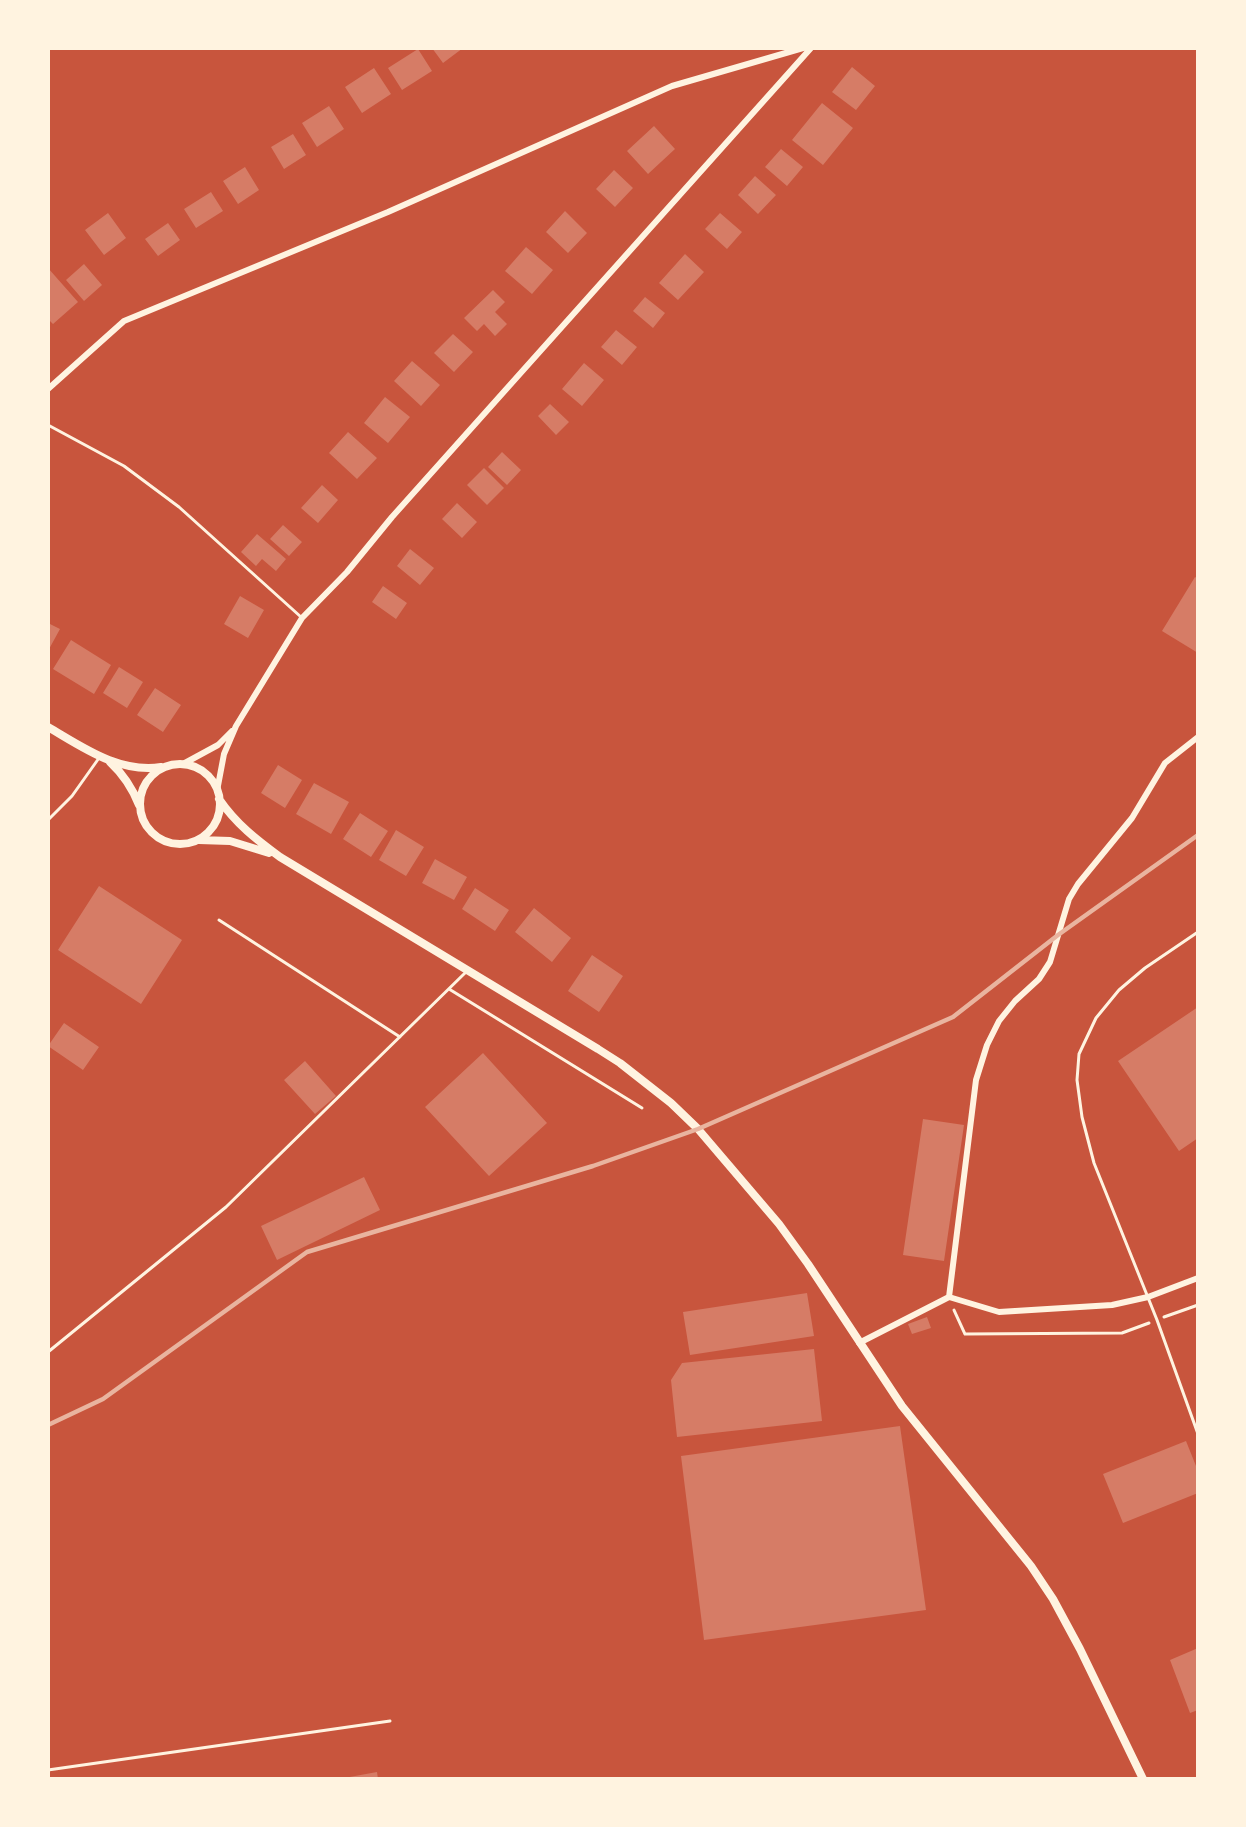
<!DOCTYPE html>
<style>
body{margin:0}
#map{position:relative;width:1246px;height:1827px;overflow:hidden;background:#c8553d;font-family:"DejaVu Sans",sans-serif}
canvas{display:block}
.frame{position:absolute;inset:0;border:50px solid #fff3e0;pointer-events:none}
</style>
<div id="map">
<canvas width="1246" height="1827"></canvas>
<div class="frame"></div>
</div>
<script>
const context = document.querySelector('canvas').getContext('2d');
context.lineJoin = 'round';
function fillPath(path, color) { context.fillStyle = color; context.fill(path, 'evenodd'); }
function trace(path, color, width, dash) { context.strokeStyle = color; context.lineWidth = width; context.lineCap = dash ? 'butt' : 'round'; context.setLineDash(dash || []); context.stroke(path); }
fillPath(new Path2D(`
 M432 48H463L443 63Z
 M418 49 432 71 402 90 388 68Z
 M852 67 875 86 856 110 832 92Z
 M374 68 391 94 362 113 345 87Z
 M822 103 853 128 823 165 792 140Z
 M329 106 344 129 317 147 302 123Z
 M654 126 675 149 648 174 627 151Z
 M293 134 306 155 284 169 271 147Z
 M781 149 803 167 787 186 765 167Z
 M245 167 259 190 238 204 223 181Z
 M614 170 633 188 615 207 596 189Z
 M755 176 776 195 758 214 738 195Z
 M211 192 223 211 196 228 184 209Z
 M565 211 587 233 568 253 546 232Z
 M108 213 126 238 104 255 85 230Z
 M720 213 742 232 727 249 705 229Z
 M168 223 180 240 158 256 145 239Z
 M526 247 553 270 532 294 505 271Z
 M685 254 704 272 678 300 659 283Z
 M84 264 102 285 84 301 66 280Z
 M48 268 78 302 53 324 48 319Z
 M493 290 505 302 495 312 507 324 495 336 484 324 477 331 464 318Z
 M645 297 665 313 653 328 633 311Z
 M616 330 637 347 622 365 601 347Z
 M453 334 473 352 454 372 434 353Z
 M412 361 440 385 421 406 394 381Z
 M584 363 604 380 582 406 562 389Z
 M385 397 410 417 388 443 364 423Z
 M550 404 569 422 556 435 538 416Z
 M348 432 377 458 357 479 329 453Z
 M502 452 521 470 507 485 488 467Z
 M484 468 504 488 487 505 467 485Z
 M322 485 338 500 318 523 301 508Z
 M457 503 477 522 462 538 442 519Z
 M283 525 302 542 289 556 270 539Z
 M257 534 286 559 276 571 262 559 256 566 241 552Z
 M410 549 434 568 420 585 397 566Z
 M1195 577 1198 579V653L1162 631Z
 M383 586 407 603 396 619 372 602Z
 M240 596 264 610 248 638 224 624Z
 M48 623 60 629 48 651Z
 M71 640 111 665 94 694 53 669Z
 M119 667 143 682 127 708 103 693Z
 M155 688 181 705 163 732 137 715Z
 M278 765 302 780 285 808 261 793Z
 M314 783 349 802 331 834 296 814Z
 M360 813 388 831 371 857 343 839Z
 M396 830 424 847 406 876 379 860Z
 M435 859 467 877 454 900 422 883Z
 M99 886 182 940 141 1004 58 950Z
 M475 888 509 910 495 931 462 909Z
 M534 908 571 938 552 962 515 932Z
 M592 955 623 976 599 1012 568 991Z
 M1198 1007V1138L1179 1151 1118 1061Z
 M64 1023 99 1047 83 1070 48 1046Z
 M483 1053 547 1123 489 1176 425 1107Z
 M305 1061 336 1096 315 1114 284 1080Z
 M923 1119 964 1125 944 1261 903 1255Z
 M364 1177 380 1210 277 1260 261 1226Z
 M807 1293 814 1336 690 1355 683 1312Z
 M927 1317 931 1328 912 1334 908 1324Z
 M814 1349 822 1421 677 1437 671 1380 682 1363Z
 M900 1426 926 1610 704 1640 681 1456Z
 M1186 1441 1198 1471V1493L1123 1523 1103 1474Z
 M1198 1648V1710L1190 1713 1170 1660Z
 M377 1772 378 1779H345L344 1778Z`), '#d67c66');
trace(new Path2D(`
 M954 1310 965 1334 1122 1333 1149 1323
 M1164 1317 1198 1305`), '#fff3e0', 3);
trace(new Path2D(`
 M48 425 124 466 179 507 301 617
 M48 820 72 796 99 758
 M219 920 400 1037
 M1198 932 1145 968 1119 990 1096 1018 1079 1054 1077 1080 1082 1117 1094 1163 1157 1320 1198 1434
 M449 989 642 1108
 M48 1352 226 1207 466 972
 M48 1770 390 1721`), '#fff3e0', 3);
trace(new Path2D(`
 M48 389 124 321 388 212 672 86 803 48
 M1198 737 1165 763 1132 818 1078 884 1069 899 1050 962 1039 979 1015 1001 999 1021 987 1045 976 1080 949 1297 999 1312 1112 1305 1148 1297 1198 1278
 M183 764 218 745 232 731
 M217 791 224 754 236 726 302 618 347 572 392 517 811 48
 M859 1343 949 1297`), '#fff3e0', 6);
trace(new Path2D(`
 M48 727C84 748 118 773 161 767
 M110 762C124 775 132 787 139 805
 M140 804a40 40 0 1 1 80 0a40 40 0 1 1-80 0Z
 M219 799C236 824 257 840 280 857L598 1049 620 1063 671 1103 698 1129 779 1224 808 1264 902 1406 1031 1566 1053 1599 1080 1649 1143 1779
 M199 840 230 841 269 853`), '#fff3e0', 8);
trace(new Path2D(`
 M48 1425 103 1399 307 1252 593 1166 698 1129 953 1017 1058 935 1198 835`), '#e9b49f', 4.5);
</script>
